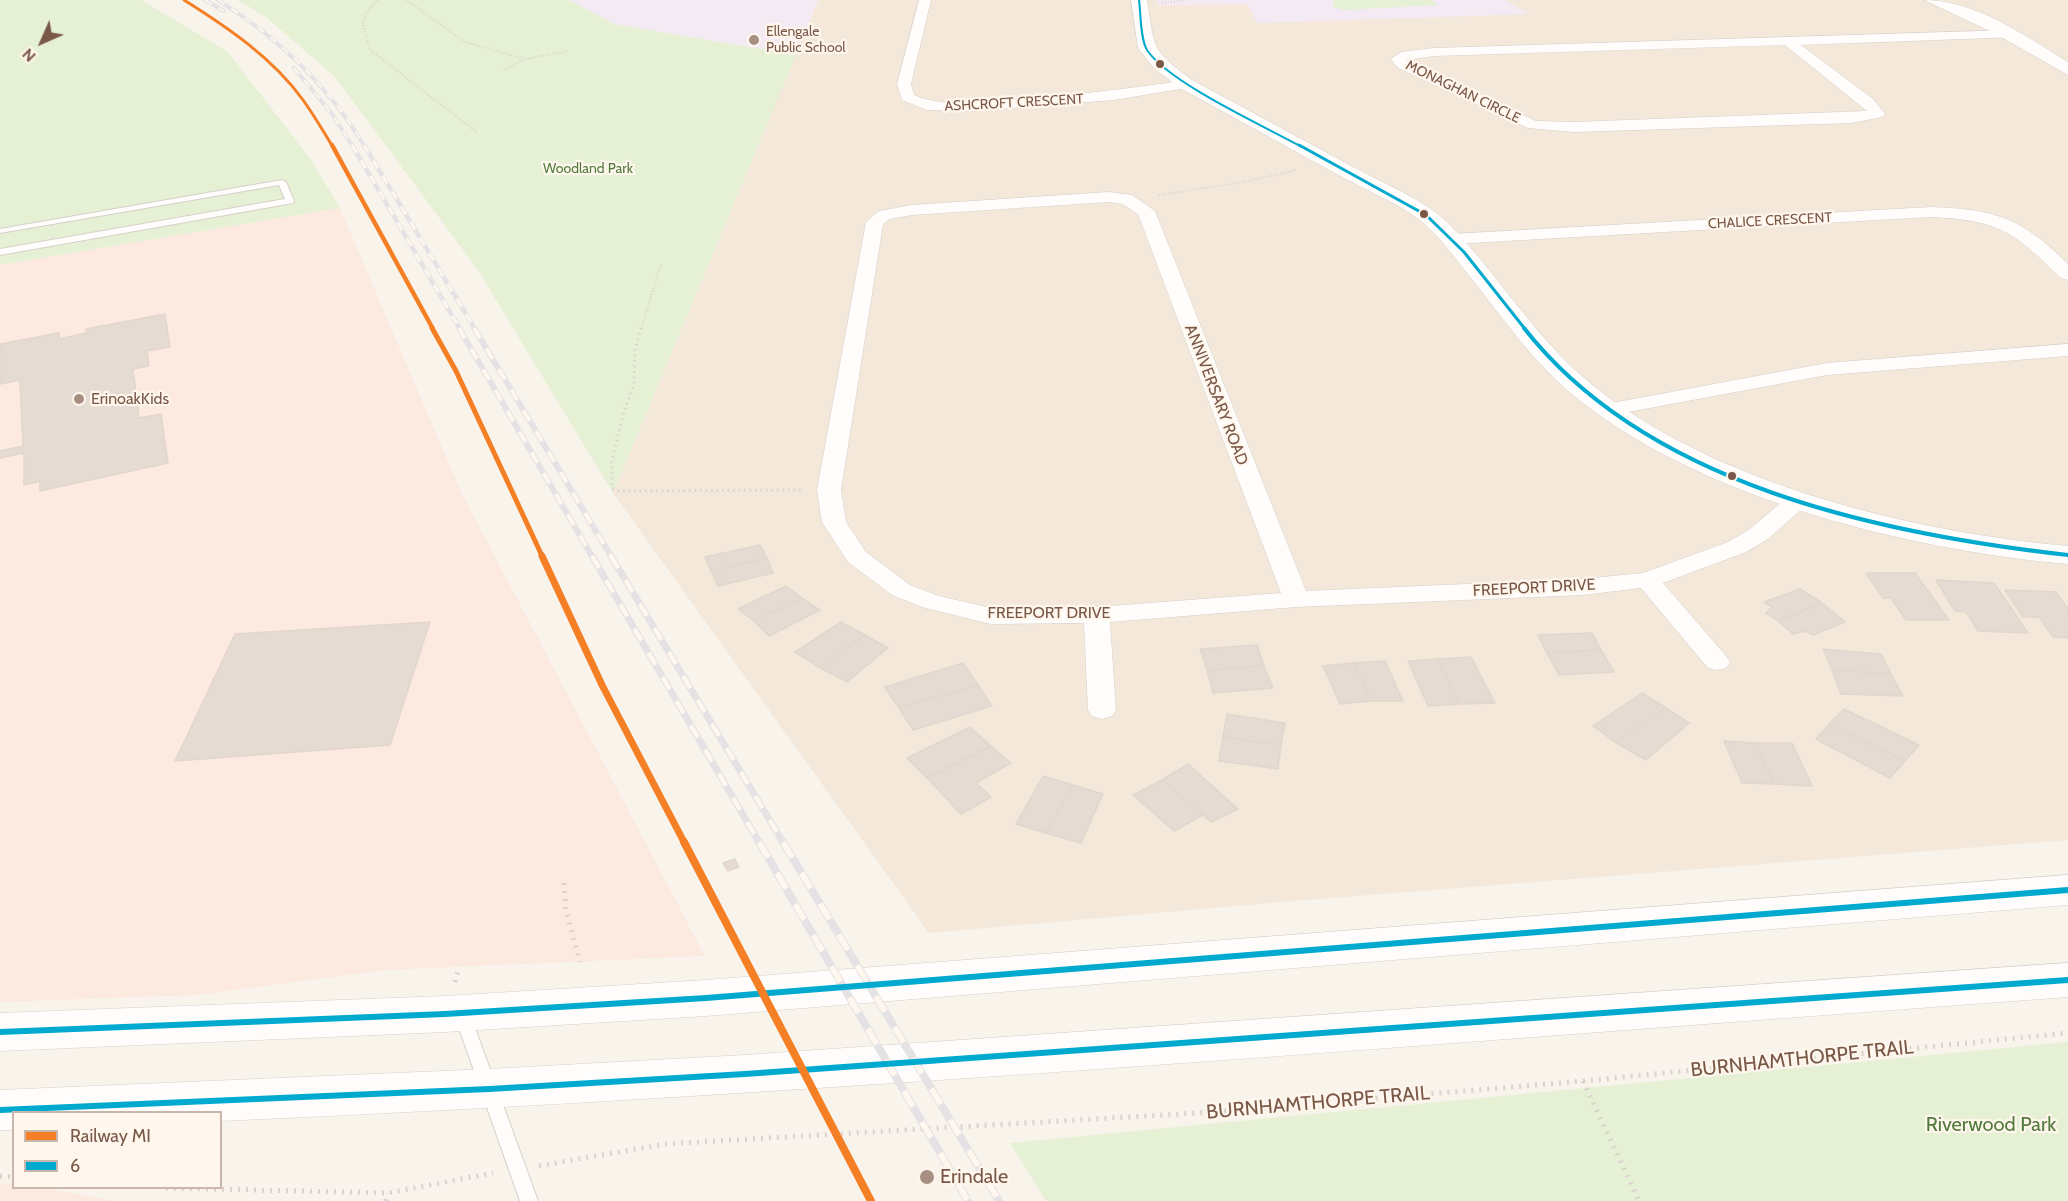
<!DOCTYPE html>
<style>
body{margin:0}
#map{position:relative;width:2068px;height:1201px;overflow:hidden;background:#f8f3eb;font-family:Cabin,sans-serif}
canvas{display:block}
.legend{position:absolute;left:12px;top:1111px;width:210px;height:78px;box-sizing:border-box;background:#fff7ed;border:2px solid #cab7ab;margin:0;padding:8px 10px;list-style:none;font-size:18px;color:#7a5848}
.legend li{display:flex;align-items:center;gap:12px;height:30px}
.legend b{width:30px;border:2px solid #cab7ab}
.north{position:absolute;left:12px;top:12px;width:60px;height:60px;-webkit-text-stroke:4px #fff7ed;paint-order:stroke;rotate:225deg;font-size:16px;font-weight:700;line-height:24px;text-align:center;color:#7a5848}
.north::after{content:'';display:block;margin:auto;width:21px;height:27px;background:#7a5848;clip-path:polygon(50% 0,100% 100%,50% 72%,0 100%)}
</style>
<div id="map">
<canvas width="2068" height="1201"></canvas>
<ul class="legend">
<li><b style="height:8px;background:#f57f25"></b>Railway MI</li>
<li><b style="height:8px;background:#00a9ce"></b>6</li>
</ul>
<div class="north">N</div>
</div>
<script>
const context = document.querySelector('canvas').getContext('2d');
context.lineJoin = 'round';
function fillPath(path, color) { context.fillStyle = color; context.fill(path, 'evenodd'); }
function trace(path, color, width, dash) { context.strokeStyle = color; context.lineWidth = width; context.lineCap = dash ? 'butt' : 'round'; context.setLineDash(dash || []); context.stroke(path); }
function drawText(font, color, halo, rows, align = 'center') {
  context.font = font + ' Cabin,sans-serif'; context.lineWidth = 4.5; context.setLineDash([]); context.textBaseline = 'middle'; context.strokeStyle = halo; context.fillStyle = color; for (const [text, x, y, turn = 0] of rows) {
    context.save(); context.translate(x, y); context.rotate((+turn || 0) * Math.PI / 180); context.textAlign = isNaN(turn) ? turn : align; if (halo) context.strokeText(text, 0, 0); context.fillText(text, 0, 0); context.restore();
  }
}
fillPath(new Path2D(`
 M818 0H2068V840L1293 901 929 933 613 493Z`), '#f4e8db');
fillPath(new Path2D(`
 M340 208 460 490 705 956 386 970 197 995 0 1002V265Z
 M0 1183 13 1184 14 1188H44L116 1201H0Z`), '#fceae1');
fillPath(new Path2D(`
 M569 0H818L796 55 614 24Z
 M1157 0H1505L1529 14 1257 23 1247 4 1158 5Z`), '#f4eaf4');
fillPath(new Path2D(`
 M0 0H141L228 52 311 160 340 208 0 265Z
 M238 0H569L614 24 796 55 613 493 478 270 335 77 266 17Z
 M1334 0H1432L1438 5 1344 10 1332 7Z
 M2068 1042V1201H1046L1010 1143Z`), '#e5f0d4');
const building = new Path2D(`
 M165 314 170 347 147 351 149 366 133 369 139 418 161 414 168 463 40 491V481L24 485V453L0 458V451L23 446 20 380 0 384V344L59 333V339L86 333V329Z
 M760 545 767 558 711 571 705 557Z
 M767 558 773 573 718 586 711 571Z
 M1866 573H1915L1949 620H1906L1891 598H1883Z
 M1936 580 1994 583 2028 633 1978 631 1966 612 1955 611Z
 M786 586 802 598 754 621 738 609Z
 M1800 589 1822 603 1778 621 1766 613 1772 607 1764 602Z
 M2005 590 2056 592 2068 609V638L2053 637 2039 617H2023Z
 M802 598 820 610 769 636 754 621Z
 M1822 603 1845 622 1813 635 1806 631 1793 634 1778 621Z
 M430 622 390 745 175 761 235 634Z
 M841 622 865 635 819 667 795 652Z
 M1592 633 1601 650 1547 653 1538 635Z
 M865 635 888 648 847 682 819 667Z
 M1257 645 1264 666 1207 670 1200 649Z
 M1823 649 1881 654 1891 674 1832 670Z
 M1601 650 1614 672 1559 675 1547 653Z
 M1471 657 1495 703 1459 704 1438 659Z
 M1438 659 1459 704 1428 706 1408 661Z
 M1385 661 1403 701H1372L1354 663Z
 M963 663 978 685 899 708 885 687Z
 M1354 663 1372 701 1340 704 1323 666Z
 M1264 666 1273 688 1213 693 1207 670Z
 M1832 670 1891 674 1903 696 1841 694Z
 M978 685 992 706 913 730 899 708Z
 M1642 693 1666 708 1615 742 1593 726Z
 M1666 708 1689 723 1646 760 1615 742Z
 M1844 709 1919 745 1905 761 1829 724Z
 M1227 714 1285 723 1281 745 1223 737Z
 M1829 724 1905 761 1890 778 1816 739Z
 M970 727 991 746 927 778 907 758Z
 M1223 737 1281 745 1278 769 1219 761Z
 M1724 741 1755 743 1774 784 1742 783Z
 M1755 743H1792L1812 786 1774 784Z
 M991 746 1011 763 976 783 991 797 961 814 927 778Z
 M1188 764 1238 809 1211 822 1162 780Z
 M1043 776 1073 785 1046 833 1016 824Z
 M1162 780 1203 815 1174 831 1133 795Z
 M1073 785 1103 794 1081 843 1046 833Z
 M735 859 739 867 728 871 723 863Z`);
fillPath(building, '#e5dbd2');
trace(building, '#e2d6cd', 1.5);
const service = new Path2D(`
 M282 180 286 182 294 201 293 203 0 255V249L285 199 279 185 0 233V229Z
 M463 1010 469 1012 471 1017 538 1201H520L455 1017 457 1012Z`);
const minor = new Path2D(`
 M919 0H931L911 84 914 95C946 109 987 101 1022 99 1077 94 1131 89 1186 80L1193 84 1186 88 1114 100 973 111 927 110 902 100 897 84Z
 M2012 30 2019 34 2017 37 1801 45 1873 99 1885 114 1882 117 1851 123 1574 132 1528 128 1398 68 1391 59 1401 52 1434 48ZM1785 45 1867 111 1574 122 1536 121 1406 60 1434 56Z
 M1109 192 1132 195 1155 211 1306 591 1582 579 1643 573 1728 542 1750 529 1789 496H1805L1809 501 1805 506 1768 539 1746 552 1663 583 1726 656 1730 662 1726 668 1717 670 1708 668 1641 588 1582 595 1296 607 1110 622 1116 710 1112 716 1102 719 1092 716 1088 710 1084 623 991 624 922 607 892 595 848 562 822 522 817 490 866 222 879 211 912 205ZM1109 202 1122 204 1138 214 1281 593 1097 607 991 608 939 596 910 585 866 552 846 522 841 490 883 224 890 219 912 215Z
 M1931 207C1995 209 2022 218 2068 264V280L2061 278C2014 232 1999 220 1931 217L1452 244 1443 239 1452 234Z
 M2068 344V356L1827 375 1612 415 1604 414 1601 409 1604 404 1612 403 1827 363Z`);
const tertiary = new Path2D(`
 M1131 0H1147C1155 50 1151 49 1192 80 1246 109 1300 138 1355 168 1380 181 1407 193 1431 209 1450 222 1466 243 1481 260 1511 297 1539 336 1574 369 1695 480 1908 532 2068 546V564C1905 550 1678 494 1556 380 1521 346 1494 306 1463 268 1450 251 1435 231 1417 218 1395 202 1368 191 1344 178 1289 148 1235 118 1180 88L1154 68 1138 48Z
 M1924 0C1976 0 2025 36 2068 62V75L1996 34Z`);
const secondary = new Path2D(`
 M2068 875V905L706 1016 445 1032 0 1051V1013L445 996 706 980Z
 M2068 963V997C1452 1042 837 1094 220 1121V1112H14V1130H0V1090L489 1069 745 1055Z`);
trace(service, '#d7d0c9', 2);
trace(minor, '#d7d0c9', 1);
trace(tertiary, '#d7d0c9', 1);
trace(secondary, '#d8cec8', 1);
trace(new Path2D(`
 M377 0 366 13 363 24 370 50 478 133
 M406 0 465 42 525 59
 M1162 3 1188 0
 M504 70 525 59 568 51
 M1159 195 1244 182 1296 170
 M641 329 661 264`), '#dbd2cd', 2, [1, 2]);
trace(new Path2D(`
 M641 328 635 349 634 385 624 411 612 460V488L618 491 804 490`), '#dbd2cd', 3, [1.5, 4]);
trace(new Path2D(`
 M564 883 566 910 580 962
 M455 982 458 971
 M1583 1081 1639 1201
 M539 1166 665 1144 1215 1112 1583 1081 2068 1033
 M0 1176 14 1177
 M166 1188 388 1193 493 1173
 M386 1201 388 1193`), '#dbd2cd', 5, [2, 6]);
fillPath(service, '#fefdfc');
fillPath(minor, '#fefdfc');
fillPath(tertiary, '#fefdfc');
fillPath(secondary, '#fefdfc');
const railFar4 = new Path2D(`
 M205 0 224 11
 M218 0C279 38 328 85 365 147
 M294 68 332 114 353 147`);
const railFar3 = new Path2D(`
 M352 145 460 329
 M364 145 475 329`);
const railFar2 = new Path2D(`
 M459 328 593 558
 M474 328 612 558`);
const railFar1 = new Path2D(`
 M592 556 760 844
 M611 556 784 844`);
const rail = new Path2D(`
 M759 842 968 1201
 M783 842 999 1201`);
trace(railFar4, '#e5e2e5', 4);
trace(railFar3, '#e5e2e5', 4.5);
trace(railFar2, '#e5e2e5', 6);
trace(railFar1, '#e5e2e5', 7);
trace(rail, '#e5e2e5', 8);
trace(railFar4, '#fff7ed', 2, [8]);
trace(railFar3, '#fff7ed', 3, [9]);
trace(railFar2, '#fff7ed', 4, [12]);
trace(railFar1, '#fff7ed', 4.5, [14]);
trace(rail, '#fff7ed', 6, [18]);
trace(new Path2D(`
 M1139 0C1141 14 1140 38 1147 50 1169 83 1264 126 1302 147`), '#00a9ce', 2);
trace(new Path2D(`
 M1299 145 1426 215 1464 252 1525 329`), '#00a9ce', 3);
trace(new Path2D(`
 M1524 328C1647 485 1880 534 2068 555`), '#00a9ce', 4);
trace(new Path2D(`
 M0 1032 445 1014 706 998 2068 890
 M0 1110 489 1089 745 1074 2068 980`), '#00a9ce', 6);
trace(new Path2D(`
 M184 0C227 27 273 58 303 100 314 115 323 131 333 147`), '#f57f25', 3);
trace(new Path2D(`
 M332 145 433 329`), '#f57f25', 4.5);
trace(new Path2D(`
 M432 328 456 371 543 558`), '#f57f25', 5);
trace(new Path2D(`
 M542 556 602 685 685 844`), '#f57f25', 7);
trace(new Path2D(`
 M684 842 871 1201`), '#f57f25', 8);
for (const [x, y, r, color] of [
 [754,40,6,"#a68e81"],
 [1160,64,5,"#7a5848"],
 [1424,214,5,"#7a5848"],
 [79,399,6,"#a68e81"],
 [1732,476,5,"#7a5848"],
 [927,1177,8,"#a68e81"]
]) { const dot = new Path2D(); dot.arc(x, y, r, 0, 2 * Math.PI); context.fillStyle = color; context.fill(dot); trace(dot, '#fff7ed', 2); }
drawText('14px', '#7a5848', '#fff7ed', [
 ["Ellengale",766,32],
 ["Public School",766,48]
], 'left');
drawText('14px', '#7a5848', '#fff7ed', [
 ["MONAGHAN CIRCLE",1463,92,26],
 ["ASHCROFT CRESCENT",1014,103,-3],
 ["CHALICE CRESCENT",1770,221,-3]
]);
drawText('14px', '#517a3c', '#fff7ed', [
 ["Woodland Park",588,169]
]);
drawText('16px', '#7a5848', '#fff7ed', [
 ["ANNIVERSARY ROAD",1216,395,69],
 ["FREEPORT DRIVE",1534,588,-3],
 ["FREEPORT DRIVE",1049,613]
]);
drawText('16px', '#7a5848', '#fff7ed', [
 ["ErinoakKids",91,399]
], 'left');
drawText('20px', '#7a5848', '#fff7ed', [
 ["BURNHAMTHORPE TRAIL",1802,1059,-6],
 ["BURNHAMTHORPE TRAIL",1318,1103,-5]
]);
drawText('20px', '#517a3c', '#fff7ed', [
 ["Riverwood Park",1991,1125]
]);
drawText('20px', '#7a5848', '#fff7ed', [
 ["Erindale",940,1177]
], 'left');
</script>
